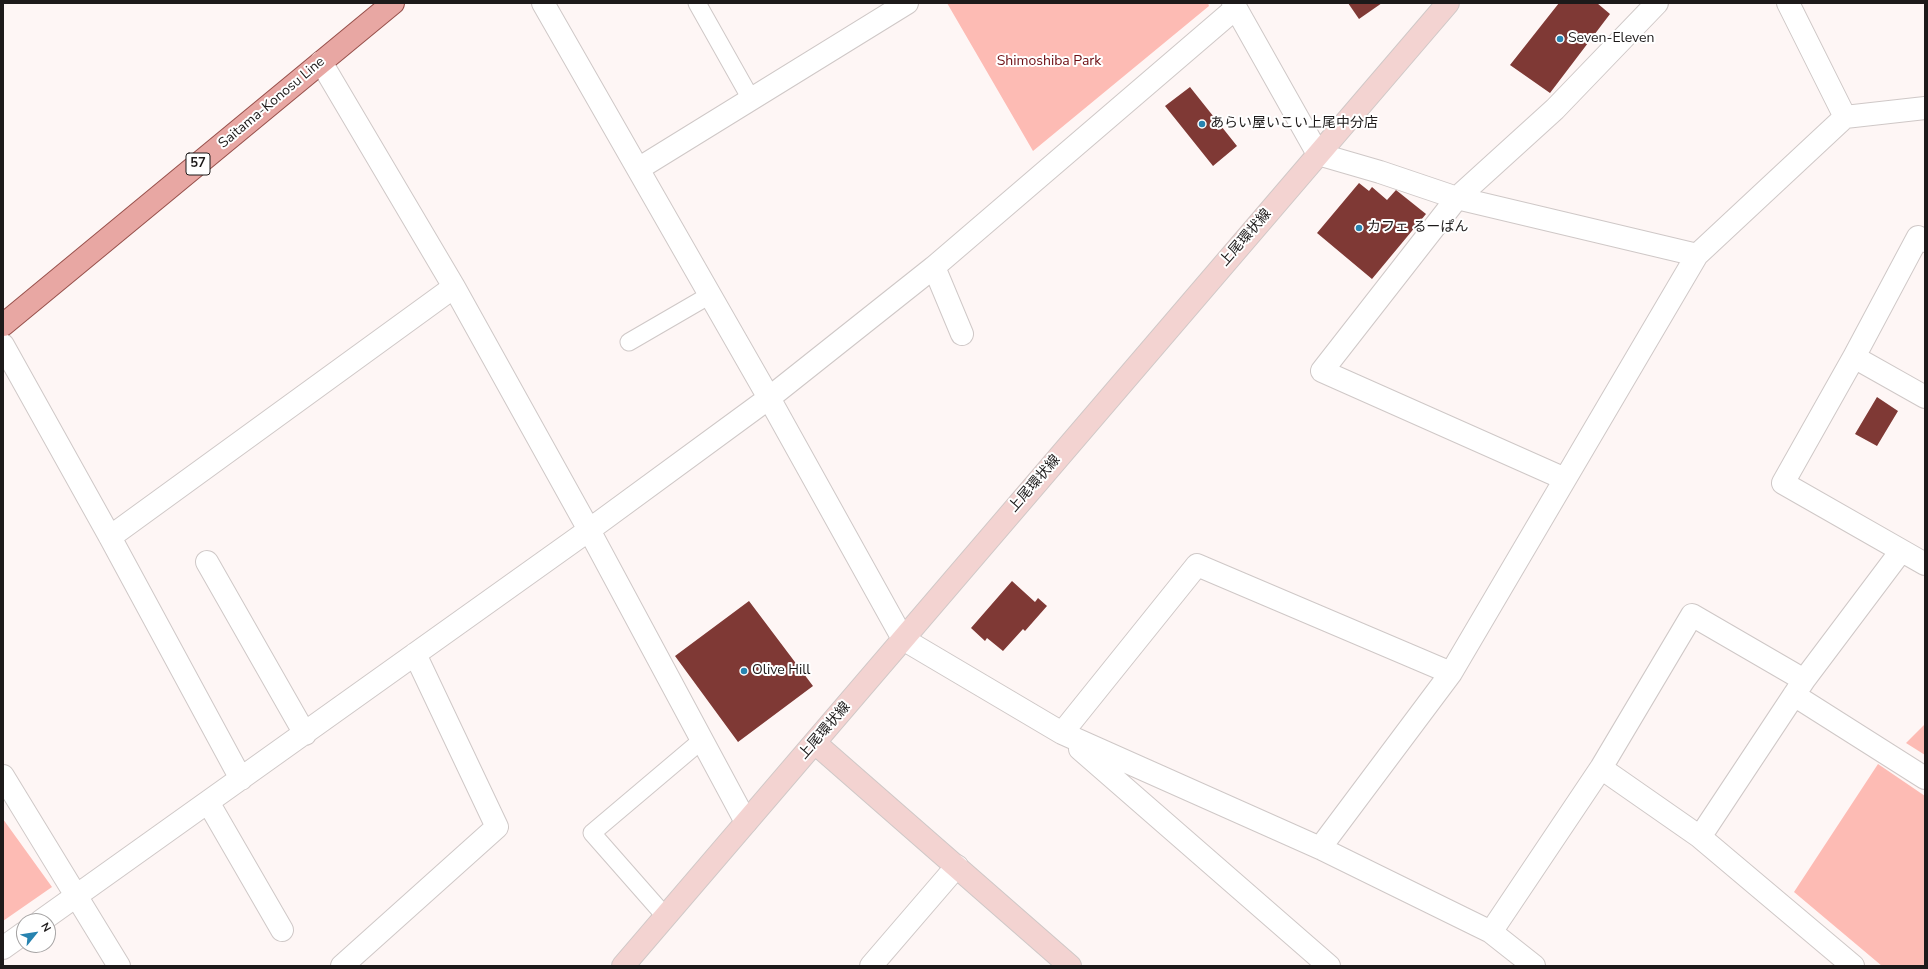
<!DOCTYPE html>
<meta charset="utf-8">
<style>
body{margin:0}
#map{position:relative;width:1928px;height:969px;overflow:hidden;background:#fef6f5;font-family:"Nunito Sans",sans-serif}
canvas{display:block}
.frame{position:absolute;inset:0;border:4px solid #1d1a1a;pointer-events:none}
.north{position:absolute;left:16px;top:913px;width:40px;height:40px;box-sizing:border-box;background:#fff;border:1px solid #a5a3a3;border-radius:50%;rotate:60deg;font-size:11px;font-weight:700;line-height:16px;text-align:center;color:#1d1a1a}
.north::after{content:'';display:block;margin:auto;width:14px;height:18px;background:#2783b0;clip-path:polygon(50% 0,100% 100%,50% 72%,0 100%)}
</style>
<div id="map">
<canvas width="1928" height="969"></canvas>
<div class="frame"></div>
<div class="north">N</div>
</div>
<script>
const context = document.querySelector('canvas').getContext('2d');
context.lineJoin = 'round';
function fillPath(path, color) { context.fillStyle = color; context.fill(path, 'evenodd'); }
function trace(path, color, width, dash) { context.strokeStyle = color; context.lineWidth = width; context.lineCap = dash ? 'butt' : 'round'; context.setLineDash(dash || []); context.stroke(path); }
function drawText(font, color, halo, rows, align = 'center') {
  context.font = font + ' "Nunito Sans","Noto Sans JP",sans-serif'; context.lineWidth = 4; context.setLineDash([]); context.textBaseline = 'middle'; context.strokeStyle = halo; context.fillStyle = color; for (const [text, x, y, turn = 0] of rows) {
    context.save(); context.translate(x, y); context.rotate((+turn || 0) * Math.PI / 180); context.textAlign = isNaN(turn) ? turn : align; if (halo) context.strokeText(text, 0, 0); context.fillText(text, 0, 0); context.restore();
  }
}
fillPath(new Path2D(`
 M947 3H1208L1209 6 1033 151Z
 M1925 724V755L1906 743Z
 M1878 764 1925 796V966H1882L1794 892Z
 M3 819 52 887 3 921Z`), '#fdbbb4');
fillPath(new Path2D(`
 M1348 3H1382L1359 19Z
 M1559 3H1597L1610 14 1550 93 1510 65Z
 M1190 87 1237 146 1213 166 1165 106Z
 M1359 183 1369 191 1372 187 1387 200 1396 190 1426 214 1372 279 1317 233Z
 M1877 397 1898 411 1877 446 1855 434Z
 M1012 581 1035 602 1038 598 1047 606 1025 631 1023 629 1003 651 987 638 985 641 971 628Z
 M749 601 813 686 738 742 675 656Z`), '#7f3935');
const lane = new Path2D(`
 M697 3 751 99
 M629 342 710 295
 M665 916 592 833 702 740`);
const street = new Path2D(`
 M543 3 769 398 903 639 1062 733 1320 848 1491 932 1534 966
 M1233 3 1318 154 1380 172 1457 198 1697 255
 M1788 3 1845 117
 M321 62 454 287 589 530 746 822
 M638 169 907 3
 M1925 241 1918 237 1854 357 1783 483 1925 564
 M934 267 962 334
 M3 345 110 537 241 779
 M1854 357 1925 397
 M1565 479 1322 371 1457 198 1555 109 1657 3
 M110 537 454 287
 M207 562 305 734
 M1794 695 1925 778
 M1062 733 1197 565 1451 673
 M1080 749 1329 966
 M1601 768 1700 837 1853 966
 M3 776 119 966
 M208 802 282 930
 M1700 837 1804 680 1901 551
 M1320 848 1451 673 1697 255 1845 117 1925 108
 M41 921 589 530 769 398 934 267 1236 8
 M1491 932 1601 768 1692 615 1804 680
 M3 948 24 933
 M342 966 497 827 415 654
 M871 966 957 866`);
const secondary = new Path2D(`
 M815 743 1070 966
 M623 966 1448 3`);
const primary = new Path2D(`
 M3 325 393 3`);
trace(lane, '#cfc8c7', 19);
trace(street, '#cfc8c7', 24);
trace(secondary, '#cfc8c7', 24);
trace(primary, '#97504b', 24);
trace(lane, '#fff', 17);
trace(street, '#fff', 22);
trace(secondary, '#f3d3d1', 22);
trace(primary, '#e8a7a3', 22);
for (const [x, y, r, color] of [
 [1560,39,4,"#2783b0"],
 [1202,124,4,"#2783b0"],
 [1359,228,4,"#2783b0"],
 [744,671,4,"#2783b0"]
]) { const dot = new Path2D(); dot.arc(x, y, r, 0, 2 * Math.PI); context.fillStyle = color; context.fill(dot); trace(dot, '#fff', 1.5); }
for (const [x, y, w] of [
 [198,164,24]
]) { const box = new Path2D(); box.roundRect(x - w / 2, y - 11, w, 22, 3); context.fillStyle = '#fff'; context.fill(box); trace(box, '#1d1a1a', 1); }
drawText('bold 13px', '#1d1a1a', null, [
 ["57",198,164]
]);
drawText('14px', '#1d1a1a', '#fff', [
 ["Seven-Eleven",1568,39],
 ["あらい屋いこい上尾中分店",1210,124],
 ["カフェ るーぱん",1367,228],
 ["Olive Hill",752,671]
], 'left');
drawText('14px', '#6d0d12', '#fff', [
 ["Shimoshiba Park",1049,62]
]);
drawText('14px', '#1d1a1a', '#fff', [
 ["Saitama-Konosu Line",272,103,-40],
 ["上尾環状線",1246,238,-49],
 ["上尾環状線",1035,484,-49],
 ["上尾環状線",825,731,-49]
]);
</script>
